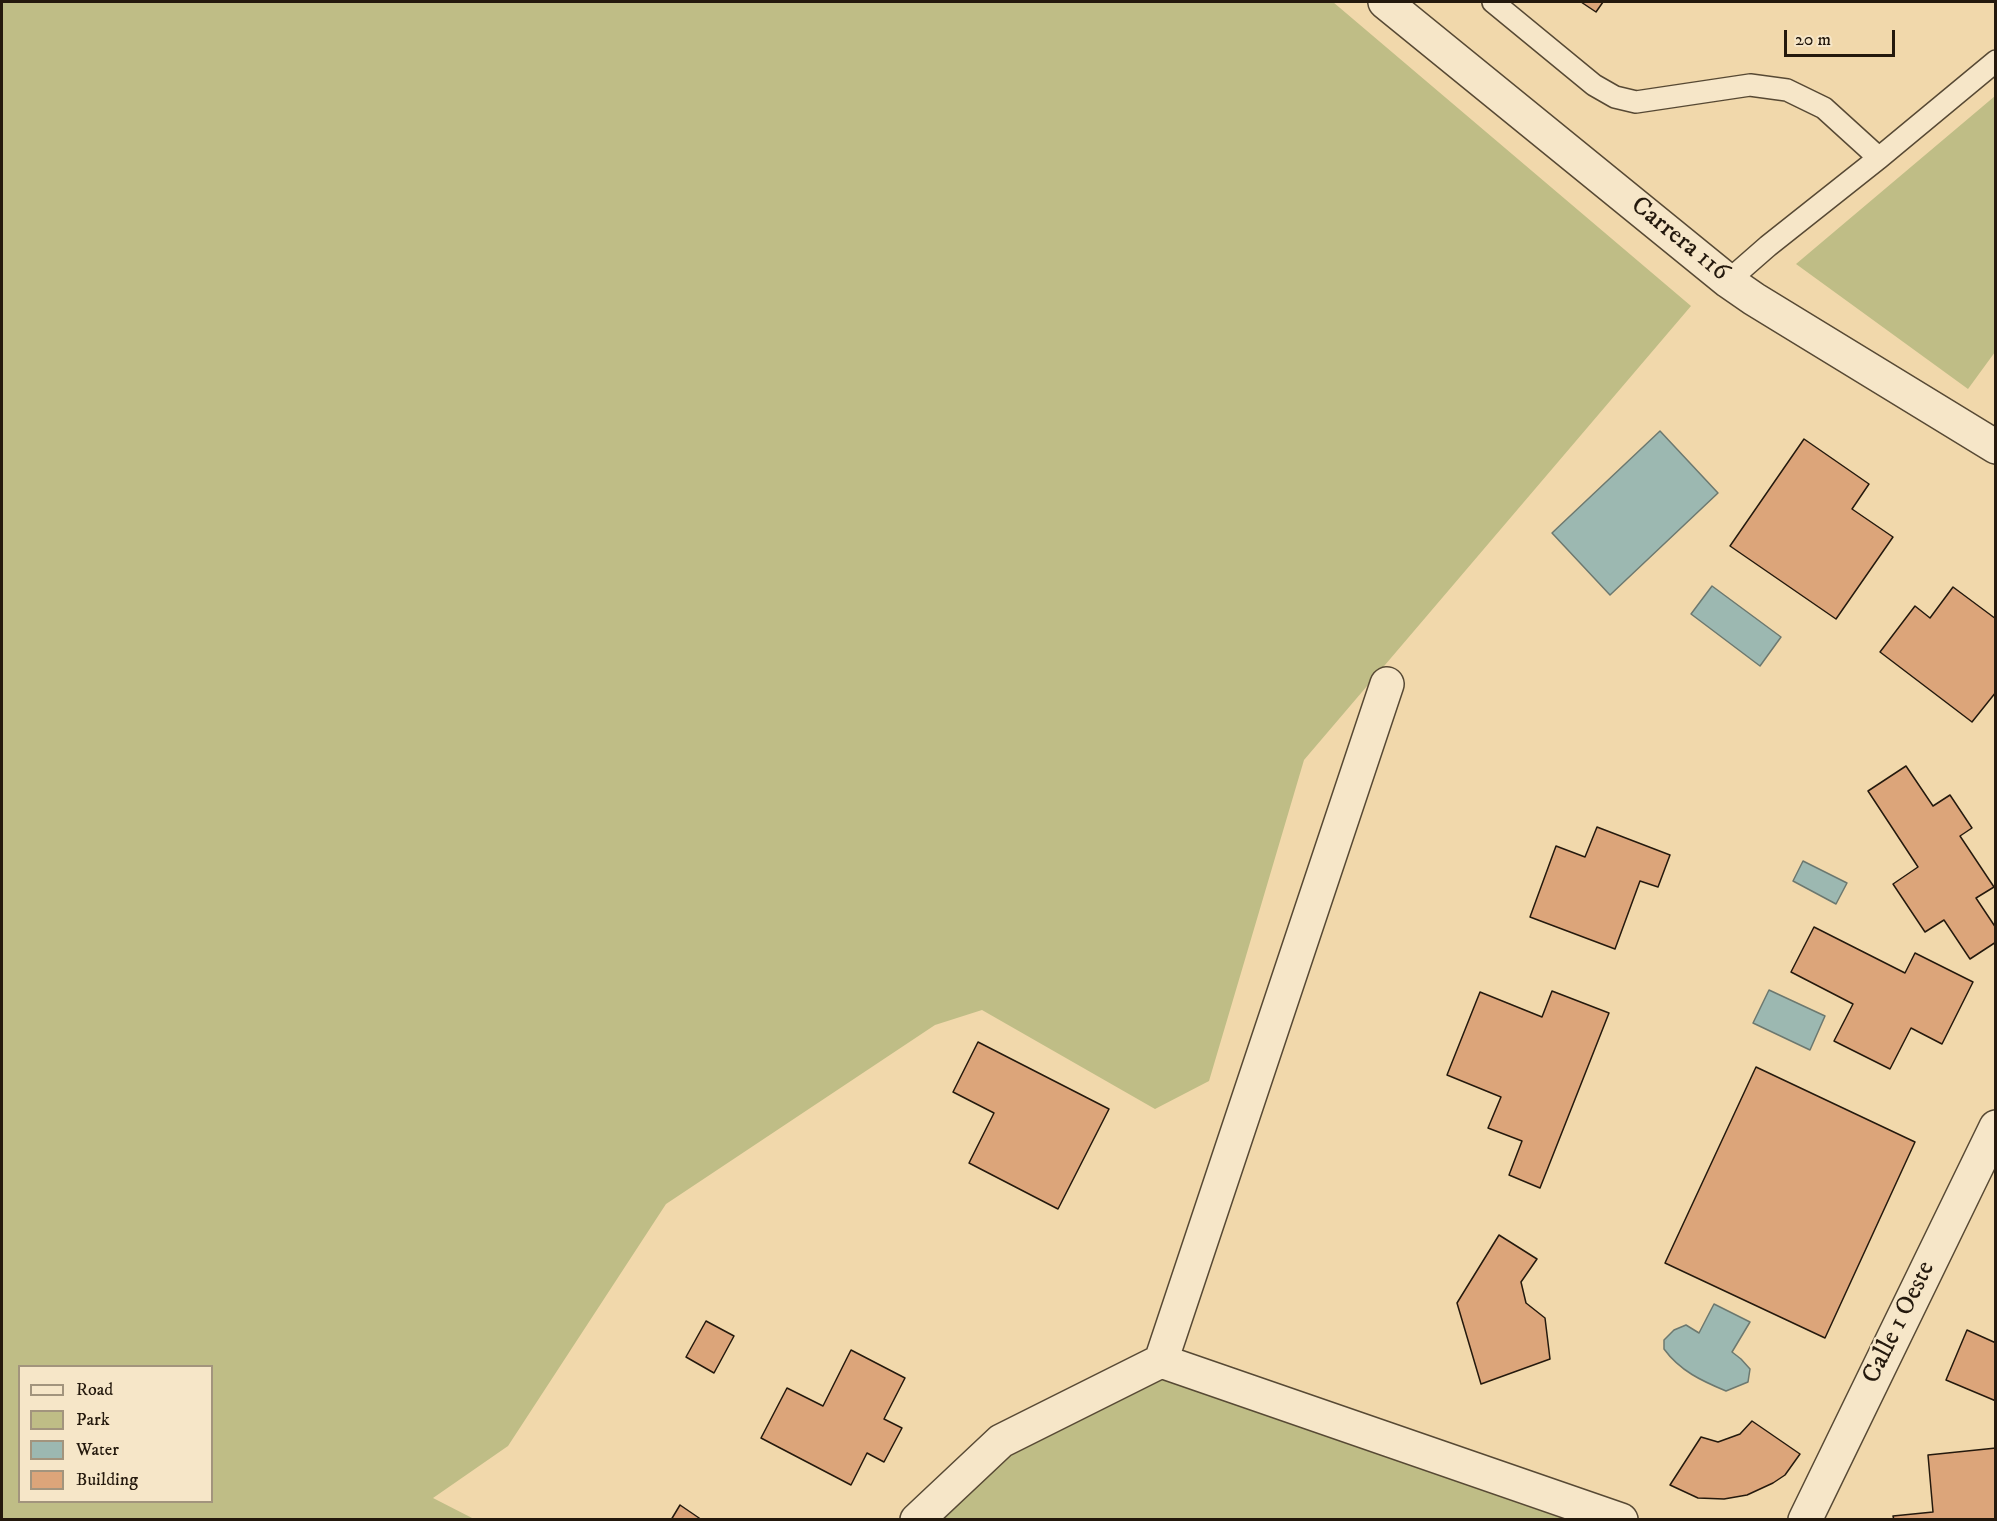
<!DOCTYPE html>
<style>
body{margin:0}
#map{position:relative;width:1997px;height:1521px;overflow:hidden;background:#f1d8ab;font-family:"IM FELL DW Pica",serif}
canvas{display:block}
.frame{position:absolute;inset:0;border:3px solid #24190d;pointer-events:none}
.legend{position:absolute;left:18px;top:1365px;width:195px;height:138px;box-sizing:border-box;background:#f6e6c8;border:2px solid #a2947d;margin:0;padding:8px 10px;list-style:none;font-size:18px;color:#24190d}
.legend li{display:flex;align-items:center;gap:12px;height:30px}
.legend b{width:30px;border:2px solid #a2947d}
.scale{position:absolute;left:1784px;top:30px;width:111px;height:27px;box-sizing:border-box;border:3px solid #24190d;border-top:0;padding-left:8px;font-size:18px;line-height:21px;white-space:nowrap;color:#24190d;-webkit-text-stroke:4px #f6e6c8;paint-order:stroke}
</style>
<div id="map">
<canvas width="1997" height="1521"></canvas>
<div class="frame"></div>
<ul class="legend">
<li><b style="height:8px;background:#f6e6c8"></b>Road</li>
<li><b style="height:16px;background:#bfbd86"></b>Park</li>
<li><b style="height:16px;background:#9cb8b1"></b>Water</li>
<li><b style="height:16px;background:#dca57a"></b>Building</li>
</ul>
<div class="scale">20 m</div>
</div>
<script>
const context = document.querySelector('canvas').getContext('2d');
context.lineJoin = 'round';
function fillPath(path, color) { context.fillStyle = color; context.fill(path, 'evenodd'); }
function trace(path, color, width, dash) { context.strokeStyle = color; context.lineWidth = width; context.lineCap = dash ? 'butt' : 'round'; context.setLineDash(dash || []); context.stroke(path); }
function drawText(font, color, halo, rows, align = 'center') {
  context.font = font + ' "IM FELL DW Pica",serif'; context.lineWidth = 5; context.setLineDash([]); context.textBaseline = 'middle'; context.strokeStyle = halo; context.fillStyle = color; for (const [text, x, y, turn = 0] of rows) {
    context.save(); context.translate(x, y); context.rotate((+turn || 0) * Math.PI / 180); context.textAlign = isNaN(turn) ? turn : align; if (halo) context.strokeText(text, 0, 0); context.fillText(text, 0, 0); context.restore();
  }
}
fillPath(new Path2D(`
 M2 2H1333L1691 306 1304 760 1209 1081 1155 1109 982 1010 935 1025 666 1204 508 1446 433 1498 474 1519 2 1520ZM20 1366H212V1502H20Z
 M1995 96V352L1968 389 1796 264Z
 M1161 1361 1621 1520H917L1001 1441Z`), '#bfbd86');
const water = new Path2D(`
 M1660 431 1718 493 1610 595 1552 533Z
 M1712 586 1781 637 1760 666 1691 614Z
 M1803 861 1847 883 1836 904 1793 881Z
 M1769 990 1825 1016 1810 1050 1753 1023Z
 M1714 1304 1750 1322 1732 1352 1741 1359 1750 1369 1748 1382 1726 1391C1702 1381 1680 1371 1664 1349V1340L1674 1330 1686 1325 1699 1333Z`);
fillPath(water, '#9cb8b1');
trace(water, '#6c786f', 1.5);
const building = new Path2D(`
 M1581 2H1603L1596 12Z
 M1804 439 1869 484 1852 509 1893 537 1836 619 1730 546Z
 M1953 587 1996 619V692L1972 722 1880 652 1915 606 1930 618Z
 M1906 766 1933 806 1950 795 1972 828 1960 836 1994 887 1976 898 1996 928V942L1970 959 1944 920 1925 932 1893 884 1918 867 1868 791Z
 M1597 827 1670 855 1658 887 1640 881 1615 949 1530 917 1556 846 1585 857Z
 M1814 927 1905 973 1915 953 1973 982 1942 1044 1911 1028 1890 1069 1834 1041 1853 1004 1791 972Z
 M1552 991 1609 1013 1540 1188 1509 1175 1522 1141 1488 1128 1501 1097 1447 1075 1480 992 1542 1017Z
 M978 1042 1109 1109 1058 1209 969 1163 994 1113 953 1092Z
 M1756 1067 1915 1142 1825 1338 1665 1263Z
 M1499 1235 1537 1259 1521 1282 1526 1303 1545 1318 1550 1359 1481 1384 1457 1303Z
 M706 1321 734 1336 714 1373 686 1357Z
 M1967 1330 1996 1343V1401L1946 1380Z
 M851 1350 905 1378 884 1419 902 1428 884 1462 867 1453 851 1485 761 1438 787 1388 823 1406Z
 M1752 1421 1800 1454 1785 1475 1773 1483 1747 1495 1724 1499 1698 1498 1670 1485 1701 1437 1718 1442 1740 1434Z
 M1996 1448V1520H1894L1893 1516 1933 1512 1928 1455Z
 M680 1505 702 1520H671Z`);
fillPath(building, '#dca57a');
trace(building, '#24190d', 1.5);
const service = new Path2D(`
 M1493 2 1594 85 1615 97 1636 102 1750 85 1787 90 1824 108 1879 158
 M1728 281 1768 246 1879 158 1996 61`);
const minor = new Path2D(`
 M1385 2 1728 281 1754 299 1996 447
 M1161 1361 1621 1520
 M917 1520 1001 1441 1161 1361 1387 684
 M1805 1520 1996 1127`);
trace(service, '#574934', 24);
trace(minor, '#574934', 36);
trace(service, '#f6e6c8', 21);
trace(minor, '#f6e6c8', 33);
drawText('26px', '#24190d', '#f6e6c8', [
 ["Carrera 116",1679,240,39],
 ["Calle 1 Oeste",1900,1323,-64]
]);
</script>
